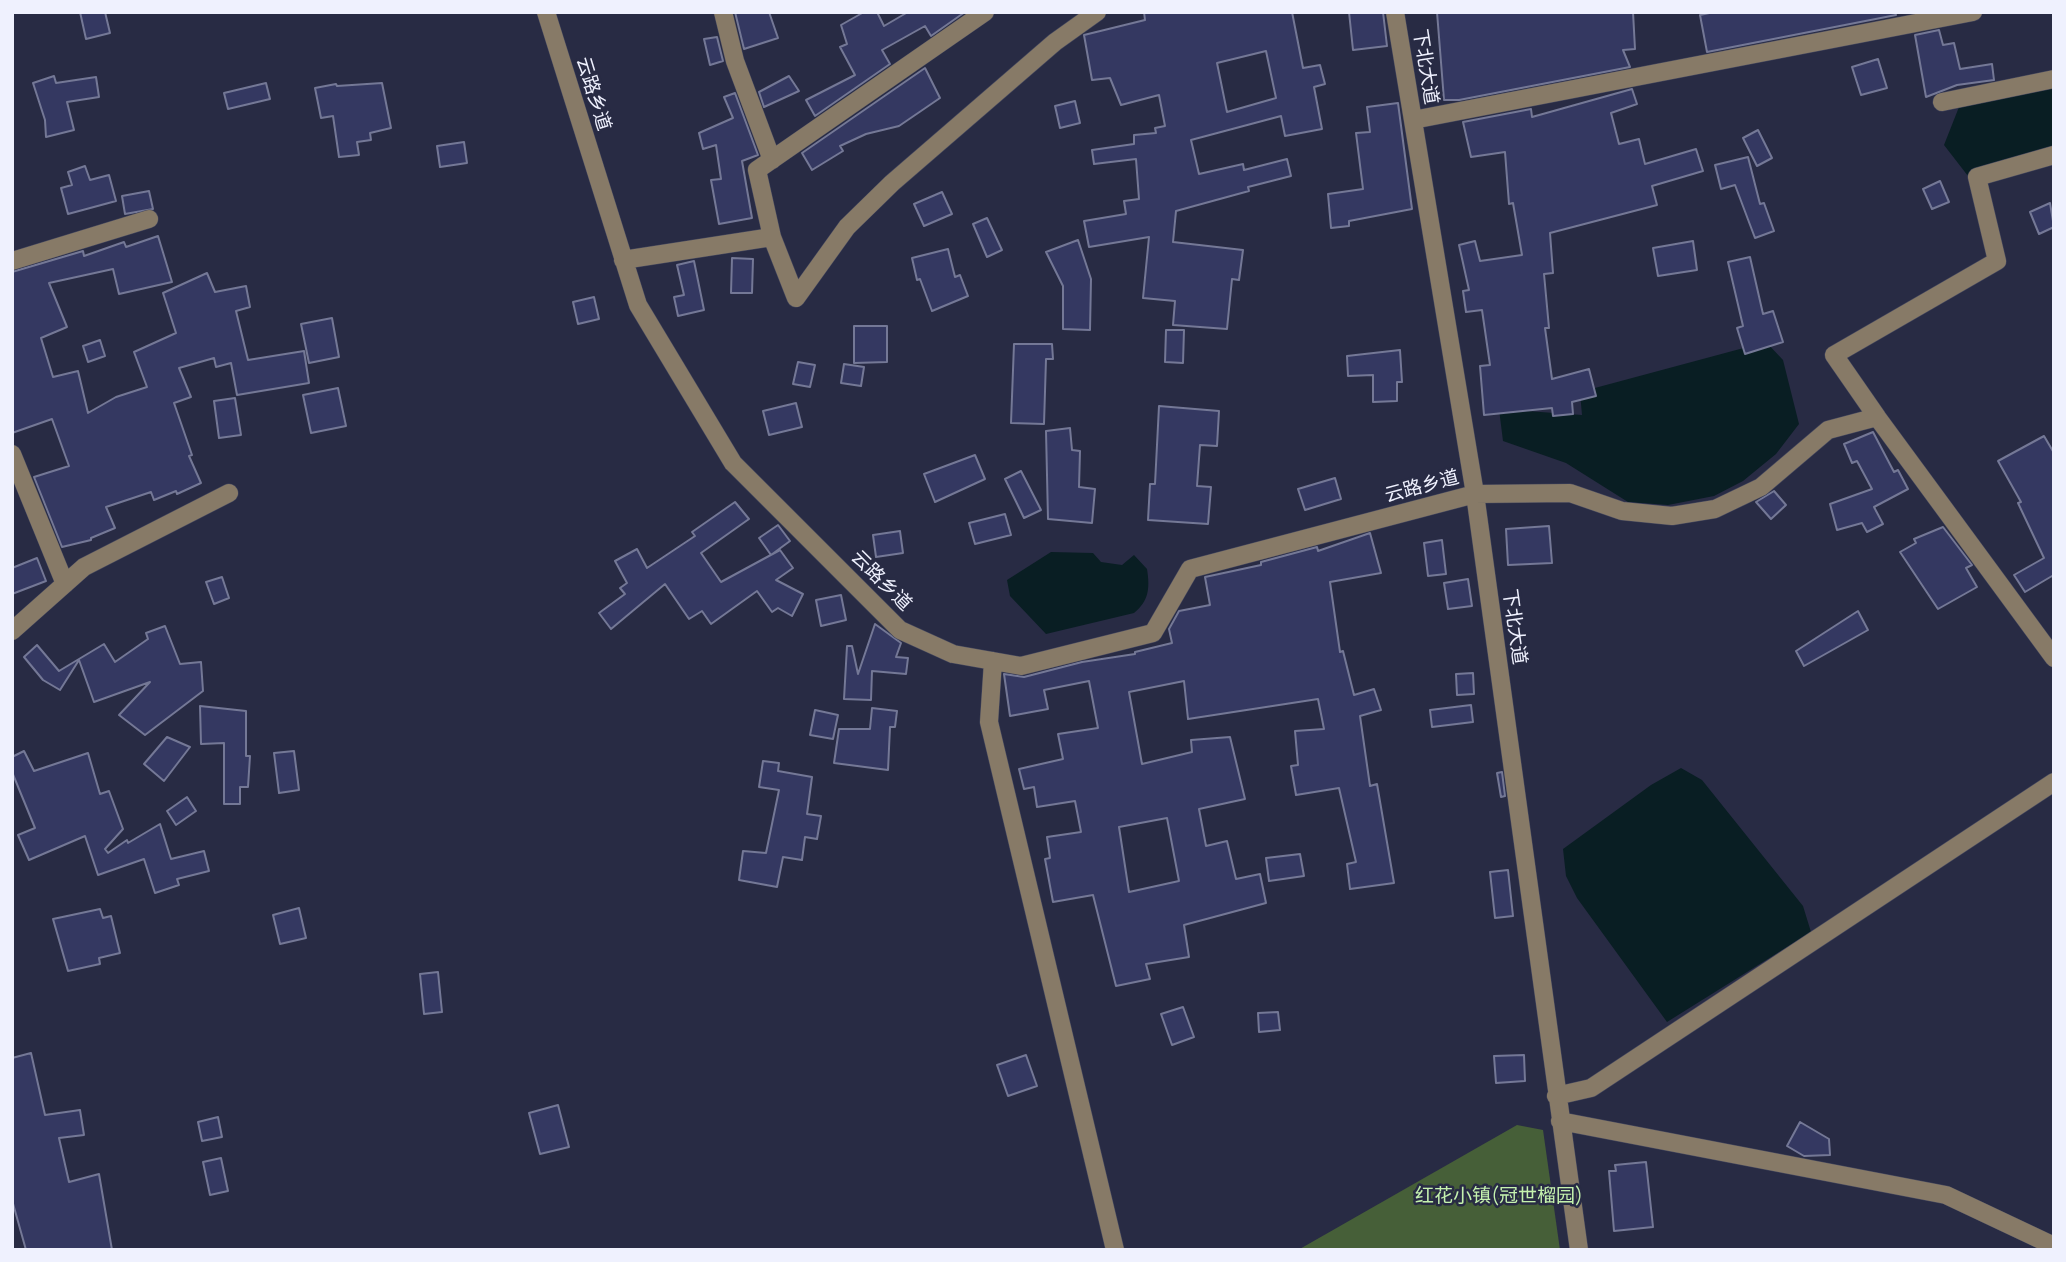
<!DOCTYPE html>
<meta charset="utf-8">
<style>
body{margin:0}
#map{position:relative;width:2066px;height:1262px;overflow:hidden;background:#282b44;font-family:Manrope,sans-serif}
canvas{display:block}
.frame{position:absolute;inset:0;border:14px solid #eff1fe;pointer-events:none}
</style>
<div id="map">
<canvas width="2066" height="1262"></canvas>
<div class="frame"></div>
</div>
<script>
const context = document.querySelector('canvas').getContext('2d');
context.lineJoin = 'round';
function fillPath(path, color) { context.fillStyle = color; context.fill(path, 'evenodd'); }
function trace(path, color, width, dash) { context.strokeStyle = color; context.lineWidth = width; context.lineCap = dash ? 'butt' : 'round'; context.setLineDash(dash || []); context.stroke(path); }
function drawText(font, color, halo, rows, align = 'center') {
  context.font = font + ' Manrope,"Noto Sans SC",sans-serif'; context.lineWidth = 5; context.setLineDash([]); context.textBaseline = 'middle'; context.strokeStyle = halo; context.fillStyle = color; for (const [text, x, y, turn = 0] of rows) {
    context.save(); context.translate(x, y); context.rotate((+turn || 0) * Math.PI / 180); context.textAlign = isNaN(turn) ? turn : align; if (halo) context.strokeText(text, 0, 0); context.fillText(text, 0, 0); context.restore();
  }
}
fillPath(new Path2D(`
 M1517 1125 1543 1130 1560 1250H1298Z`), '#465f38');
fillPath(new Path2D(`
 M2054 88V148L1968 176 1944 145 1959 107Z
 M1766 342 1783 360 1799 424 1776 454 1743 481 1714 496 1668 505 1628 502 1566 463 1503 441 1499 409 1582 415 1580 392Z
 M1051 552 1093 553 1101 562 1122 565 1134 555 1147 569C1150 588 1149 601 1134 613L1046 634 1010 596 1007 580Z
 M1681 768 1702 780 1803 906 1811 932 1667 1022 1577 898 1566 876 1563 849 1651 785Z`), '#091e23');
const building = new Path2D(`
 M80 12H105L110 33 86 39Z
 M735 12H769L778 38 744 49Z
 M864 12H877L884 26 908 12H965L931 36 925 26 882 50 890 64 815 116 806 100 855 75 840 47 847 44 841 25Z
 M1144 12H1292L1303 68 1320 65 1325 84 1314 87 1322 129 1285 136 1281 116 1191 140 1199 174 1243 164 1244 170 1287 159 1291 176 1248 187 1249 191 1176 211 1173 242 1243 250 1239 280 1232 279 1227 329 1173 325 1175 301 1143 298 1149 237 1089 247 1084 221 1126 214 1124 201 1139 199 1136 159 1094 164 1092 150 1134 144V135L1156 133 1155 128 1165 126 1159 95 1121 105 1110 78 1092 80 1084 35 1145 20ZM1266 51 1276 98 1227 112 1217 63Z
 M1349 12H1383L1387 46 1353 50Z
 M1437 12H1633L1635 49 1623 50 1630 67 1459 100H1444Z
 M1714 12H1895L1896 15 1707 52 1700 15Z
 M1939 30 1943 45 1954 43 1960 69 1992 64 1994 80 1957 85 1926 97 1915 35Z
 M717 37 723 61 710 65 704 39Z
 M1878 59 1887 88 1861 95 1852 67Z
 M925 68 940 98 899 126 866 134 840 146 843 151 812 170 802 153Z
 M54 76 56 83 96 77 99 97 67 102 74 130 46 137 45 120 33 83Z
 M789 76 799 91 764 107 759 92Z
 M266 83 270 99 228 109 224 93Z
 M382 83 391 128 370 133 371 140 357 142 359 155 339 157 333 116 321 118 315 88 336 84 337 86Z
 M1632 89 1637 104 1611 113 1619 144 1639 139 1645 164 1696 149 1703 171 1652 186 1657 205 1550 233 1553 273 1544 274 1549 328H1545L1552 379 1589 369 1596 396 1572 402 1573 414 1553 416 1552 408 1484 415 1480 366 1490 365 1482 310 1466 312 1463 291 1469 290 1459 245 1475 241 1480 261 1522 255 1513 203 1509 204 1505 152 1471 157 1463 122 1531 109 1532 117Z
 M735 93 758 155 742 161 752 218 719 224 711 180 721 179 716 145 703 149 699 133 733 118 724 97Z
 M1075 101 1080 123 1060 128 1055 106Z
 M1398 103 1412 209 1349 221V226L1331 228 1328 194 1363 189 1356 133 1370 132 1367 107Z
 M1758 130 1772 158 1757 166 1743 138Z
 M464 142 467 163 440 167 437 146Z
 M1748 157 1760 204 1764 203 1774 231 1755 238 1735 185 1721 189 1715 165Z
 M85 166 90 180 109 175 116 201 68 214 61 188 72 185 68 172Z
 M1940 181 1949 202 1932 209 1923 189Z
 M149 191 153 209 125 214 122 196Z
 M942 192 952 214 924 226 914 204Z
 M2050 203 2054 227 2039 234 2030 212Z
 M987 218 1002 250 987 257 973 224Z
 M158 236 172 282 119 294 113 269 49 283 67 327 41 338 53 377 78 371 88 413 116 397 147 387 134 352 176 333 163 293 207 273 215 292 246 286 250 307 236 311 248 360 304 351 309 383 237 395 231 363 216 367 214 358 179 368 191 397 174 403 192 455 189 456 201 483 177 494 176 491 154 500 151 492 106 507 115 528 91 538V540L62 547 34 477 69 466 52 419 12 433V272L83 251 84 256 124 242 126 247Z
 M1078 240 1091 279 1090 330 1063 329V286L1046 252Z
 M1693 241 1697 270 1658 276 1653 248Z
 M948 249 955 277 960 275 968 296 932 311 920 279 917 280 912 258Z
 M1750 257 1763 314 1773 311 1783 342 1745 354 1737 328 1743 326 1728 262Z
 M732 258 753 259 752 293H731Z
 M694 261 704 310 678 316 674 297 684 295 677 265Z
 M594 297 599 319 578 324 573 302Z
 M332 318 339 357 309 363 301 324Z
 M854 326H887V362L854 363Z
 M1166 330H1184L1183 363 1165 362Z
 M100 340 105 356 88 362 83 346Z
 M1014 344H1052L1053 359H1046L1044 424 1011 423Z
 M1400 350 1402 382H1397V401L1373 402V375L1348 376 1347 356Z
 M798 362 815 365 810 387 793 384Z
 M844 364 864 367 861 386 841 383Z
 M338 388 346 426 311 433 303 395Z
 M235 398 241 435 219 438 214 401Z
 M796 403 802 427 769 435 763 411Z
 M1159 406 1219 411 1217 446 1200 445 1197 486 1211 487 1208 524 1148 520 1150 484H1155Z
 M1070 428 1072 450 1080 451 1079 487 1095 489 1092 523 1048 519 1046 431Z
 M1873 432 1894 472 1898 470 1908 489 1874 507 1883 524 1867 532 1862 523 1837 530 1830 504 1872 489 1857 461 1852 463 1844 444Z
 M2044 436 2054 453V579L2052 576 2025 592 2014 575 2044 558 2018 503 2021 502 1998 461Z
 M975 455 985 479 935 502 924 474Z
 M1021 471 1041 510 1024 518 1005 479Z
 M1335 478 1341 499 1305 510 1298 489Z
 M1774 491 1786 505 1771 519 1756 502Z
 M735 502 749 519 701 553 721 582 780 550 793 568 776 580 803 594 792 616 778 608 772 612 757 591 711 624 702 611 689 619 665 584 611 629 599 613 625 594 620 588 627 583 615 561 637 549 647 568 695 536 692 532Z
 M1005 514 1011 535 975 544 969 523Z
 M778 525 790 541 771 555 759 538Z
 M1549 526 1552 563 1508 565 1506 529Z
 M1943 527 1972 565 1966 568 1977 587 1938 609 1900 552 1916 543 1914 539Z
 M900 531 903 553 876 557 873 535Z
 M1370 533 1381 573 1330 582 1340 652 1343 651 1354 695 1374 689 1381 710 1360 716 1370 786 1377 784 1394 883 1350 889 1347 864 1356 862 1339 788 1296 795 1291 766 1298 765 1295 731 1324 729 1318 699 1188 719 1184 681 1129 692 1142 764 1192 752 1191 740 1230 737 1245 799 1199 809 1206 846 1227 841 1236 879 1260 874 1266 903 1184 925 1189 957 1146 964 1150 979 1116 986 1093 895 1053 902 1045 859 1050 858 1047 837 1081 832 1075 801 1037 807 1034 787 1024 789 1019 769 1063 759 1058 734 1098 728 1089 681 1044 690 1048 709 1010 716 1004 674 1024 677 1082 662 1135 654V652L1172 643 1169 629 1179 611 1210 605 1205 577 1261 565V562L1317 547 1318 551ZM1167 818 1179 881 1129 892 1119 827Z
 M1442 540 1446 574 1428 576 1424 543Z
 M37 558 46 581 12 594V568Z
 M222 577 229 598 214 604 206 582Z
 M1468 579 1472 606 1448 609 1444 583Z
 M841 595 846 620 821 626 816 600Z
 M1858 611 1868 630 1804 666 1796 651Z
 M875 624 901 643 896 657 908 658 906 674 872 671 871 700 844 699 847 646H852L858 674Z
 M165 626 180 664 201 662 203 691 145 735 119 715 150 682 94 702 79 660 60 690 43 680 24 657 37 645 59 671 104 644 115 662 148 639 146 633Z
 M1473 673 1474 694 1457 695 1456 674Z
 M1471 705 1473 722 1432 727 1430 710Z
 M200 706 246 711V756H250L248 787H240V804H224V743L201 744Z
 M872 708 897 711 895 727H890L888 770 834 763 839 729H870Z
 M815 710 838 715 833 739 810 735Z
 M167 737 190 747 164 781 144 764Z
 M24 751 34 771 88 753 100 794 109 791 123 829 105 849 108 853 127 840 128 843 160 824 171 859 204 851 209 871 177 879 179 885 155 893 144 859 98 875 85 836 29 860 18 835 35 828 12 772V757Z
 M294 751 299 790 279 793 274 753Z
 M763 761 779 763 778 771 812 777 807 814 821 816 817 839 805 837 802 860 783 857 777 887 739 880 743 851 766 853 779 790 759 787Z
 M1502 772 1505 796 1501 797 1497 773Z
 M187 797 196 811 176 825 167 811Z
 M1300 854 1304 876 1269 881 1266 858Z
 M1508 870 1513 916 1495 918 1490 872Z
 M299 908 306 938 280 944 273 915Z
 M100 909 103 918 111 916 120 953 99 958 100 964 68 971 53 919Z
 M438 972 442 1012 424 1014 420 974Z
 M1183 1007 1194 1037 1172 1045 1161 1014Z
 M1278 1012 1280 1030 1259 1032 1258 1013Z
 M31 1053 45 1115 80 1110 84 1135 59 1138 69 1182 99 1174 112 1250H26L12 1200V1058Z
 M1026 1055 1037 1086 1008 1096 997 1065Z
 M1524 1055 1525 1081 1496 1083 1494 1056Z
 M558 1105 569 1147 540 1154 529 1113Z
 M218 1117 222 1137 202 1141 198 1122Z
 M1800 1122 1829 1139 1830 1155 1804 1156 1787 1146Z
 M221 1158 228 1191 210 1195 203 1162Z
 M1646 1162 1653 1227 1614 1231 1609 1171H1616L1615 1165Z`);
fillPath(building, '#343861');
trace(building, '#747896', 2);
const minor = new Path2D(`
 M546 12 638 305 733 463 900 630 953 654 1021 666 1153 633 1190 569 1475 494 1570 493 1622 511 1672 516 1715 509 1761 487 1828 430 1877 417 2054 658
 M723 12 735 61 772 160
 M1395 12 1475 494 1579 1250
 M1942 102 2054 79
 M1413 120 1973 12
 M772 237 757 170 985 12
 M623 260 772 237 796 298 847 227 892 183 1055 42 1097 12
 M12 261 149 219
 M1877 417 1834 355 1997 261 1977 177 2054 155
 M12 454 65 584
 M12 631 84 567 229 493
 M993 661 989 722 1115 1250
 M1556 1096 1591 1088 2054 782
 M1560 1121 1946 1195 2054 1246`);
trace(minor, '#44475e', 19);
trace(minor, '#877a67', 18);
drawText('19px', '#eff1fe', '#282b44', [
 ["下北大道",1425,67,81],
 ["云路乡道",593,94,73],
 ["云路乡道",1422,487,-15],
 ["云路乡道",881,581,45],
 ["下北大道",1514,627,82]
]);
drawText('19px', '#c5f2ae', '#282b44', [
 ["红花小镇(冠世榴园)",1499,1197]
]);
</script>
